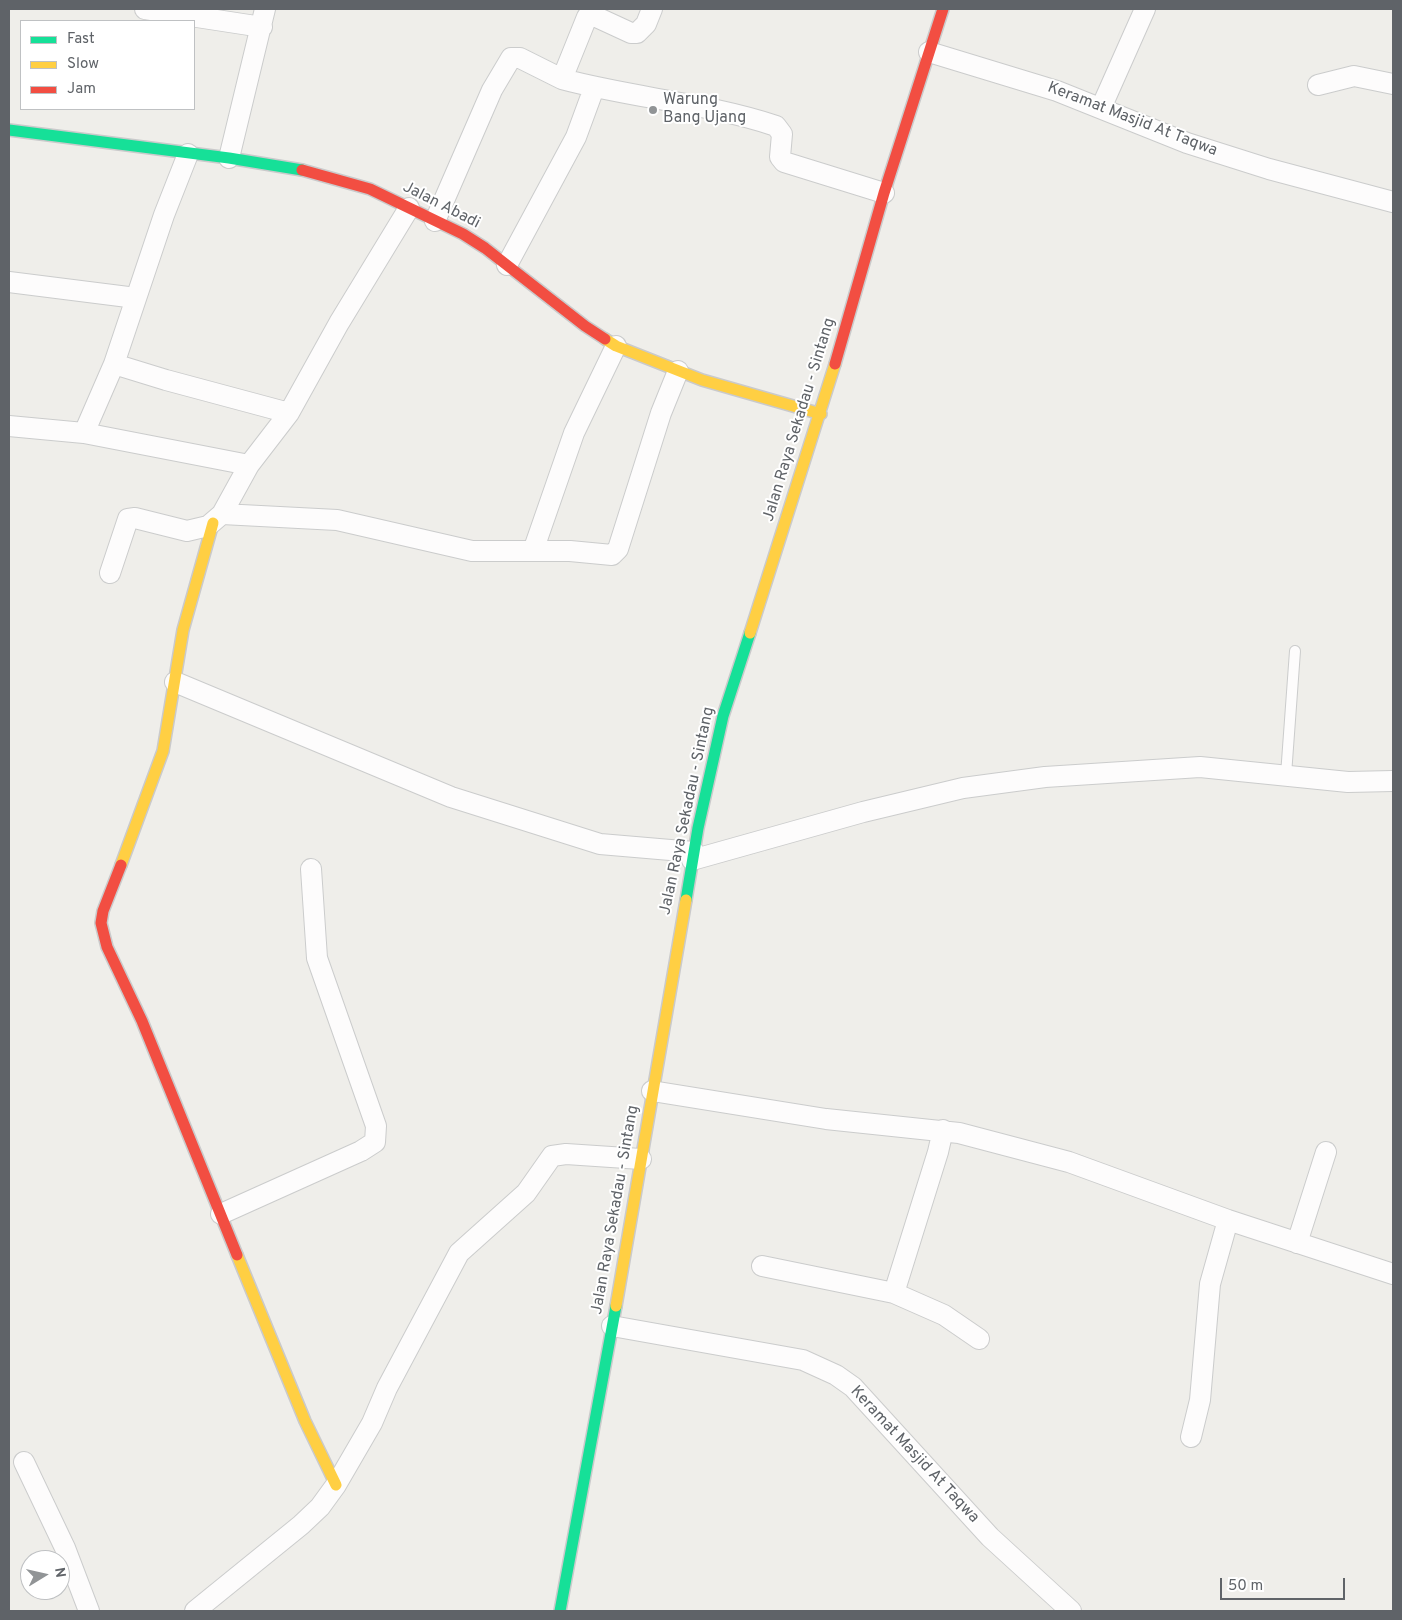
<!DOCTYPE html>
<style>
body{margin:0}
#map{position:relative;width:1402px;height:1620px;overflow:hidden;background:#efeeea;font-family:Overpass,sans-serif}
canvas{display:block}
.frame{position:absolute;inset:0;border:10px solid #5f6368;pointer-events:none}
.legend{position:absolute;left:20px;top:20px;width:175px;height:90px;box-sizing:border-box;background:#fff;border:1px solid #bfc1c3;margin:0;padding:6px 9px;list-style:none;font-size:15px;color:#5f6368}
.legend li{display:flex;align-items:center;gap:10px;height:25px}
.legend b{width:25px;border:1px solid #bfc1c3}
.north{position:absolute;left:20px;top:1550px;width:50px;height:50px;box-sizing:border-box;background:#fff;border:1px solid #bfc1c3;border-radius:50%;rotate:81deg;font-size:14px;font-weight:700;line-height:20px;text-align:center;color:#5f6368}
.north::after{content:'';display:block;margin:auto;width:18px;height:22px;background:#919496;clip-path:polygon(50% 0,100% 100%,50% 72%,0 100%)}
.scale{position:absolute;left:1220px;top:1578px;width:125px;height:22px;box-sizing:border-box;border:2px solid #5f6368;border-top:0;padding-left:6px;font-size:15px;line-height:18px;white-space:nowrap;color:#5f6368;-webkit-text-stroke:4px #fff;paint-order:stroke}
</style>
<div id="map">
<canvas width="1402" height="1620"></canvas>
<div class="frame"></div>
<ul class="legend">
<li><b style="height:6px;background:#16e098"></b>Fast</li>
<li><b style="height:6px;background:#ffcf43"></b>Slow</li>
<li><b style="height:6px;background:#f24e42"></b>Jam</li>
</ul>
<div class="north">N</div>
<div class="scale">50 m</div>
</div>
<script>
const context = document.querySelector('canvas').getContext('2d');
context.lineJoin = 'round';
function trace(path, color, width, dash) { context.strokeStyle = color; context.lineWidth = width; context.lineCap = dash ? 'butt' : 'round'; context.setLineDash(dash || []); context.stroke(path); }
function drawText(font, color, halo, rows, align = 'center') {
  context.font = font + ' Overpass,sans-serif'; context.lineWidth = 4; context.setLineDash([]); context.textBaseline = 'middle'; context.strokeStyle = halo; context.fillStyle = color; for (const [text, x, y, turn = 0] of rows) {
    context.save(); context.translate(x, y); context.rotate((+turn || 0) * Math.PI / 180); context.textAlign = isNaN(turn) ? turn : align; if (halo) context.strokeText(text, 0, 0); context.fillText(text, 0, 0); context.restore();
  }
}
const lane = new Path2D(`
 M1286 775 1295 651`);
const street = new Path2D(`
 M145 9 262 27
 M929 52 1057 91 1187 143 1269 169 1393 202
 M562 79C633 98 707 103 776 126L782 134 780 157 784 162 884 193
 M1318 85 1354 76 1393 84
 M1101 108 1145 9
 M229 158 265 9
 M435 221 492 90 511 58H520L562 79 587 17 592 15 631 33H637L646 24 652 9
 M507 265 576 137 594 88
 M9 282 136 298
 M114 364 166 380 289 413
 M9 426 84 433 249 465
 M84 433 114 364 164 215 188 154
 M222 514 337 520 472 551H570L612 555 618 549 661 413 678 371
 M533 551 574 433 616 346
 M110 573 128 519 135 518 187 531 208 526 222 514 249 465 289 413 339 323 409 208
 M175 682 451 797 600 844 694 852
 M692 860 863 812 963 788 1045 777 1200 767 1348 782 1393 781
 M652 1091 826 1119 959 1133 1069 1162 1228 1220 1393 1274
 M221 1214 361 1151 375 1142 376 1126 317 958 311 869
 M1297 1243 1326 1152
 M762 1266 894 1293 944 1315 979 1339
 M894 1293 938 1152 943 1130
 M612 1326 803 1360 836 1375 853 1387 990 1537 1071 1611
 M1191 1437 1200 1400 1210 1284 1228 1220
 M24 1462 65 1548 89 1611
 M195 1611 301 1525 320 1507 336 1485 372 1423 387 1388 459 1253 526 1193 552 1156 566 1154 641 1159`);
const fast = new Path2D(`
 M9 130 229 158 302 170
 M686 900 698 828 723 716 750 633
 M560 1611 616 1306`);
const slow = new Path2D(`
 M605 339 616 346 702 380 821 414
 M750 633 835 364
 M121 865 163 751 183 630 213 523
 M237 1255 305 1421 336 1485
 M616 1306 686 900`);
const jam = new Path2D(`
 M302 170 370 189 463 234 485 248 585 326 605 339
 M835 364 884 193 943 9
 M121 865 103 911 101 923 107 947 142 1021 237 1255`);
trace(lane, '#cbcccc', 12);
trace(street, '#cbcccc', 22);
trace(fast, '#cacacb', 14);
trace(slow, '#cacacb', 14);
trace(jam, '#cacacb', 14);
trace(lane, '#fdfcfc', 10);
trace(street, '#fdfcfc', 20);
trace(fast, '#16e098', 11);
trace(slow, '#ffcf43', 11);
trace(jam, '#f24e42', 11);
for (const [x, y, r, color] of [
 [653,110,5,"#919496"]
]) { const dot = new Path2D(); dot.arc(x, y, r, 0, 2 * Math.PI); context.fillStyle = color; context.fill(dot); trace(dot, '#fff', 2); }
drawText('16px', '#5f6368', '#fff', [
 ["Warung",663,101],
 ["Bang Ujang",663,119]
], 'left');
drawText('16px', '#5f6368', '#fff', [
 ["Keramat Masjid At Taqwa",1132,120,21],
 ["Jalan Abadi",441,206,27],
 ["Jalan Raya Sekadau - Sintang",800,420,-73],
 ["Jalan Raya Sekadau - Sintang",688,811,-78],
 ["Jalan Raya Sekadau - Sintang",616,1210,-80],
 ["Keramat Masjid At Taqwa",914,1455,47]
]);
</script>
